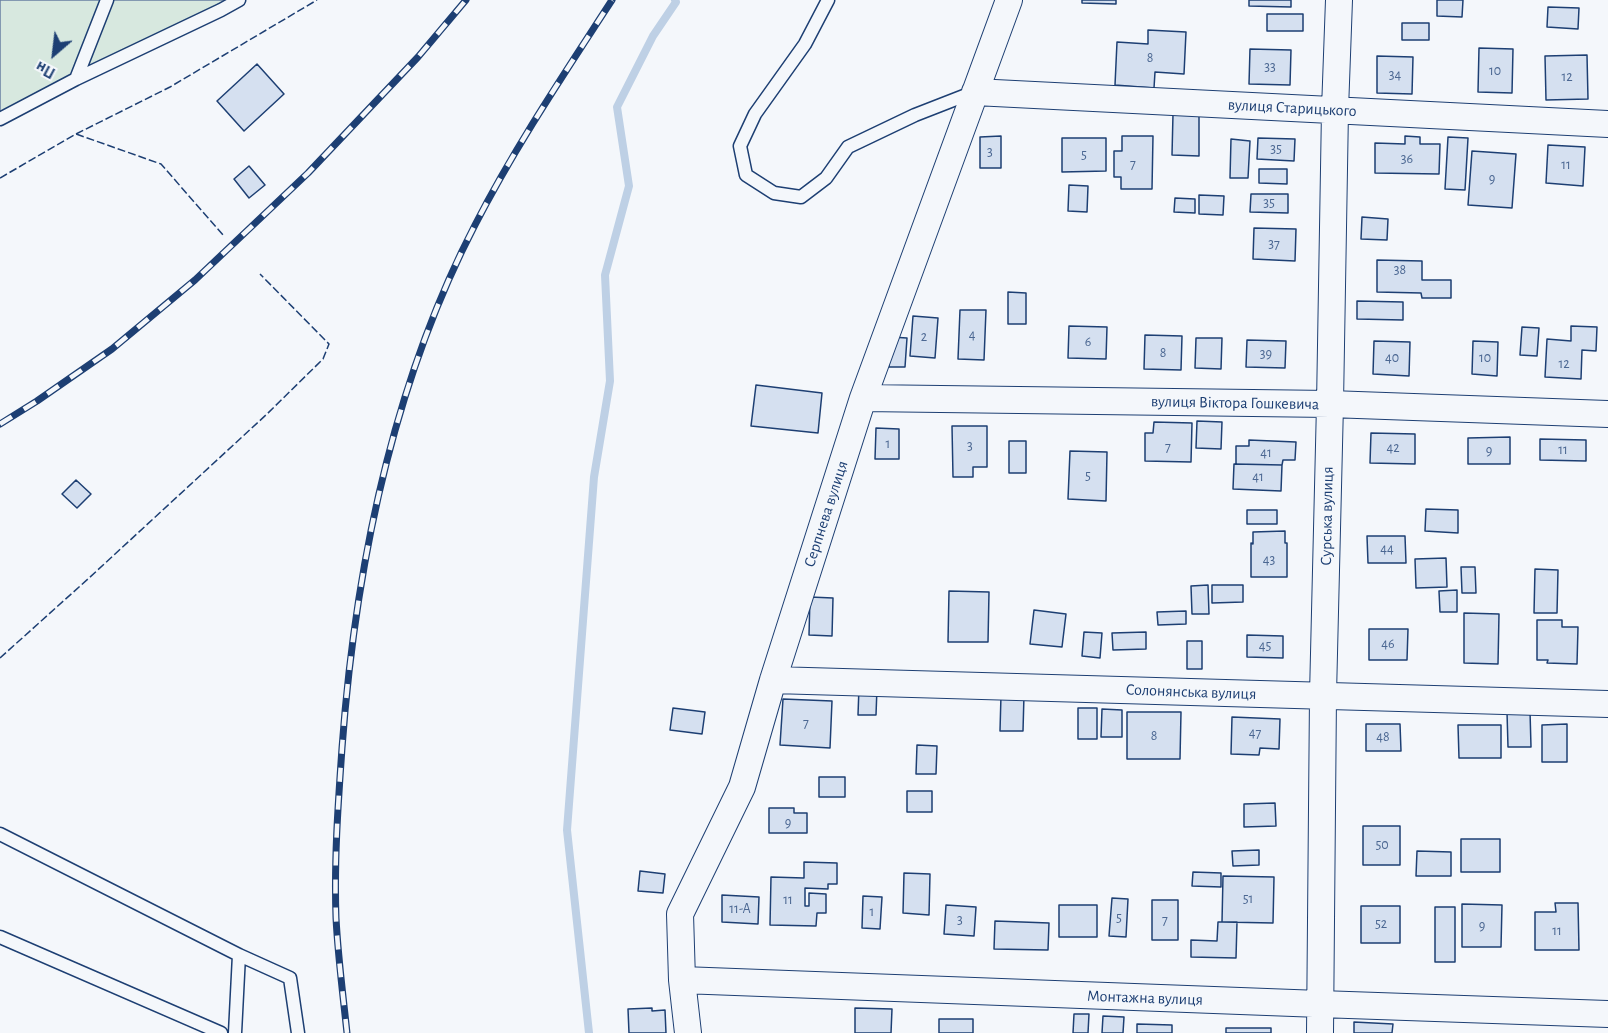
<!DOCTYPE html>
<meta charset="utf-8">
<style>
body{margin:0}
#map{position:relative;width:1608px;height:1033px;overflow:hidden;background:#f4f7fb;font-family:"Alegreya Sans",sans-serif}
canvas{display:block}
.north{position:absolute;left:24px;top:24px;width:60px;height:60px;-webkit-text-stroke:4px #f4f7fb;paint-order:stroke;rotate:208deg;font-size:16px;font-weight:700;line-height:24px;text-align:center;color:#1d3f73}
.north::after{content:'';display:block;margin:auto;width:21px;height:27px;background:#1d3f73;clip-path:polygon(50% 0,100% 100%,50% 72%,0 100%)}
</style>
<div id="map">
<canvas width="1608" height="1033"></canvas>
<div class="north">Пн</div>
</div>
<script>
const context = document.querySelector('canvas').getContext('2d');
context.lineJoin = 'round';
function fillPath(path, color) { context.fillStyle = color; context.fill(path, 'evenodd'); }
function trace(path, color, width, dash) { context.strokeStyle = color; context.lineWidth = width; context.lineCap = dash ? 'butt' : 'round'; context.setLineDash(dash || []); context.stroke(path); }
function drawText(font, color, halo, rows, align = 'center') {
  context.font = font + ' "Alegreya Sans",sans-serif'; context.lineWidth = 4.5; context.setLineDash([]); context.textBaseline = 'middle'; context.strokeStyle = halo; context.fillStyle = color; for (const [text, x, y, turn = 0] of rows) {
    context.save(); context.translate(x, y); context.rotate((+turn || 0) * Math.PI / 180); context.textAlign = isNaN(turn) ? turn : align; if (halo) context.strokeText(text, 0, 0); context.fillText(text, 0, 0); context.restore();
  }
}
const green = new Path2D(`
 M0 0H239L0 123Z`);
fillPath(green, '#d7e8df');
trace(green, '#687fa3', 1.5);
trace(new Path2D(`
 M589 1033 567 830 594 477 610 381 605 275 629 186 617 107 653 36 676 2 675 0`), '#bed0e5', 8);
const building = new Path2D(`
 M1082 0H1116V4L1082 3Z
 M1249 0H1291V7L1249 6Z
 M1437 0H1463L1462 17 1437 16Z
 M1548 7 1579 8 1578 29 1547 27Z
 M1267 14H1303V31H1267Z
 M1402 23H1429V40H1402Z
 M1148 30 1186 32 1184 74 1155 72 1154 88 1115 85 1117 42 1148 44Z
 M1479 48 1513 49 1512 93 1478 92Z
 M1250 49 1291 50 1290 85 1249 84Z
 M1587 55 1588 99 1546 100 1545 56Z
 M1377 56 1413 57 1412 94 1377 93Z
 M257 64 284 94 244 131 217 101Z
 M1173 114H1199V156L1172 155Z
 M1001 136V168H980V137Z
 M1122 136H1153L1152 189H1121V177H1114V151H1122Z
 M1405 136 1420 137V144H1440L1439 174 1375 173V143L1405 144Z
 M1448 137 1468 138 1465 190 1445 189Z
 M1062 138H1106V171L1062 172Z
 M1258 138 1295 139 1294 161 1257 159Z
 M1231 139 1250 141 1248 178H1230Z
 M1548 145 1585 147 1583 186 1546 183Z
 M1472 151 1516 154 1512 208 1468 205Z
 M249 166 265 185 249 198 234 179Z
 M1259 169H1287V184L1259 183Z
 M1069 185 1088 186 1087 212 1068 211Z
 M1251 194H1288V213L1250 212Z
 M1199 195 1224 196 1223 215 1199 214Z
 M1175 198 1195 199V213L1174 212Z
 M1362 217 1388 219 1387 240 1361 239Z
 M1254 228 1296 229 1295 261 1253 259Z
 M1377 260 1422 261V280H1451V298H1422L1421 293 1377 292Z
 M1008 292 1026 293V324H1008Z
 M1357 301 1403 302V320L1357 319Z
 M960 310H986L984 360 958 359Z
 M913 316 938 318 935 358 910 356Z
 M1069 326 1107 327 1106 359 1068 358Z
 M1571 326 1597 327 1596 351 1582 350 1581 379 1545 377 1547 339 1571 341Z
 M1522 327 1539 328 1537 356 1520 355Z
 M1145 335 1182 336 1181 370 1144 369Z
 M891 337 907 338 905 367H889Z
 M1196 338H1222L1221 369 1195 368Z
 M1247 340 1286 341 1285 368 1246 367Z
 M1374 341 1410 342 1409 376 1373 374Z
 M1473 341 1498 342 1497 376 1472 374Z
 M756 385 822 393 818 433 751 426Z
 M1197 421 1222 422 1221 449 1196 448Z
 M1154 422 1192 423 1191 462 1145 461V433H1153Z
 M952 426H987V467H973V477H953Z
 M876 428 899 429V459H875Z
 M1371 433 1415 434V464L1370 463Z
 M1510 437V464H1468V438Z
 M1540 439 1586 440V461L1540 460Z
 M1249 440 1296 442 1295 460H1283L1282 465 1236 464V446H1249Z
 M1009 441H1026V473H1009Z
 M1070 451 1107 452 1106 501 1068 499Z
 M1234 464 1282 465 1281 491 1233 489Z
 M76 480 91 494 77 508 62 494Z
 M1426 509 1458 510V533L1425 531Z
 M1247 510H1277V524H1247Z
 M1285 531V543H1287V577H1251V543L1253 544V532Z
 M1367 536H1405L1406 563H1368Z
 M1446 558 1447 587 1416 588 1415 559Z
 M1461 567H1475L1476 593H1462Z
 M1535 569 1558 570 1557 613H1534Z
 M1208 585 1209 614H1192L1191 586Z
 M1212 585H1243V602L1212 603Z
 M1457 590V612H1440L1439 591Z
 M949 591 989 592 988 642H948Z
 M810 597 833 598 832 636 809 635Z
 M1034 610 1066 614 1062 647 1030 644Z
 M1186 611V624L1158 625 1157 612Z
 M1464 613 1499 614 1498 664 1464 663Z
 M1537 620H1562V627H1578L1577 664 1547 663 1548 660H1537Z
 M1369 629H1408L1407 660H1369Z
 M1084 632 1102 633 1100 658 1082 656Z
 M1146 632V649L1113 650 1112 633Z
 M1247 635 1283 636V658L1247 657Z
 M1187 641H1202V669H1187Z
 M859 687 877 688 876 715H858Z
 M1001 695H1024L1023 731H1000Z
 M783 699 832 701 830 748 780 745Z
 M673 708 705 712 702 734 670 730Z
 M1078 708H1097V739H1078Z
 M1102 709 1122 710V737H1101Z
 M1530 711 1531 747H1508L1507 712Z
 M1127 712H1181L1180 759H1127Z
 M1232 717 1280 719 1279 749 1260 748 1259 755 1231 754Z
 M1366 724H1400L1401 751H1366Z
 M1567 724V762H1542V725Z
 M1458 725H1501V758H1459Z
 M917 745 937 746 936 774H916Z
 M819 777H845V797H819Z
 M907 791H932V812H907Z
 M1275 803 1276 826 1244 827V804Z
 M769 808H794V813H807V833H769Z
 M1363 826H1400V865H1363Z
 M1461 839H1500V872H1461Z
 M1259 850V865L1233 866 1232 851Z
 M1417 851 1451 852V876H1416Z
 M804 862 837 863V884H828V889L805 888V906H809V893L826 894V913H817L816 926 770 925 771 877 804 878Z
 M640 871 665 874 663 893 638 891Z
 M1193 872 1221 873V887L1192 886Z
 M904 873 930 874 929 915 903 913Z
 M1223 876 1274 877 1273 923 1222 922Z
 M722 895 759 897 758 924 722 922Z
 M863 896 882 897 880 929 862 928Z
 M1112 898 1128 899 1126 937 1109 936Z
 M1152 900H1178V940H1152Z
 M1555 903H1578L1579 950H1535V912H1556Z
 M1462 904 1502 905 1501 947H1462Z
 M946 905 976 907 974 936 944 934Z
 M1059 905H1097V937H1059Z
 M1361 906H1400V943H1361Z
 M1435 907H1455V962H1435Z
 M995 921 1049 923 1048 950 994 949Z
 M1218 922H1237L1236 958 1191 957V940L1217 941Z
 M652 1008V1011L665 1010 666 1033H629L628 1009Z
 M855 1008 892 1009 891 1033H855Z
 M1074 1014H1089L1088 1033H1073Z
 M1103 1016 1124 1017 1123 1033H1102Z
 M939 1019H973V1033H939Z
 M1354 1022 1393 1024 1392 1033H1354Z
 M1137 1024 1172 1025V1033H1137Z
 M1226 1028H1271V1033H1226Z`);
fillPath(building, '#d5e0f0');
trace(building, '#1d3f73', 1.5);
const lane = new Path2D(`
 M828 0 805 44 755 114 740 146 746 175 774 193 801 197 826 178 848 147 915 115 974 92
 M76 79 107 0
 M0 119 76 79 221 10 239 0
 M0 834 239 955 235 1033
 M0 937 221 1033
 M239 955 290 978 298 1033`);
const street = new Path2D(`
 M975 92 1608 124
 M863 398 1330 404 1608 414
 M773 680 1608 704
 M682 980 1320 1004 1608 1014
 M688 1033 682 980 680 914 742 787 773 680 863 398 1009 0
 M1320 1033 1323 695 1330 404 1335 110 1339 0`);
trace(lane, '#1d3f73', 15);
trace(street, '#1d3f73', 28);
trace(lane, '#f4f7fb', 12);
trace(street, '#f4f7fb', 26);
const rail = new Path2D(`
 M0 424 37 401 112 349 195 280 308 173 418 57 466 0
 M347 1033C343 995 338 957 336 918 334 861 338 805 342 748 355 570 392 385 475 225 515 147 564 74 612 0`);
trace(rail, '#1d3f73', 7);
trace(rail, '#f4f7fb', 4.5, [14]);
trace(new Path2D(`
 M76 134 170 87 317 0
 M0 178 76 134 161 164 223 235
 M0 658 89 578 267 414 323 359 329 344 260 274`), '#1d3f73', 1.5, [8, 3]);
drawText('14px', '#4b6792', null, [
 ["8",1150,58],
 ["33",1270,67],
 ["10",1495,71],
 ["34",1395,75],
 ["12",1567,77],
 ["35",1276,149],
 ["3",990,152],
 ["5",1084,155],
 ["36",1407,159],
 ["7",1133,164],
 ["11",1566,165],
 ["9",1492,179],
 ["35",1269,203],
 ["37",1274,244],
 ["38",1400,270],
 ["4",972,335],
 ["2",924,337],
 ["6",1088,342],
 ["8",1163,353],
 ["39",1266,354],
 ["40",1392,358],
 ["10",1485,358],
 ["12",1564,364],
 ["1",888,444],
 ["3",970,446],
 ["7",1168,447],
 ["42",1393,448],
 ["11",1563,450],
 ["9",1489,451],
 ["41",1266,453],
 ["5",1088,476],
 ["41",1258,477],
 ["44",1387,549],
 ["43",1269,560],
 ["46",1388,644],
 ["45",1265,646],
 ["7",806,723],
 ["47",1255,733],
 ["8",1154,736],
 ["48",1383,737],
 ["9",788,823],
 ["50",1382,845],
 ["51",1248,899],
 ["11",788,900],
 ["11-А",740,909],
 ["1",872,912],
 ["5",1119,918],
 ["3",960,920],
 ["7",1165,920],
 ["52",1381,924],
 ["9",1482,926],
 ["11",1557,931]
]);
drawText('16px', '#1d3f73', '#f4f7fb', [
 ["вулиця Старицького",1292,108,3],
 ["вулиця Віктора Гошкевича",1235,403,1],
 ["Серпнева вулиця",826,514,-72],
 ["Сурська вулиця",1327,516,-89],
 ["Солонянська вулиця",1191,692,2],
 ["Монтажна вулиця",1145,998,2]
]);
</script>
